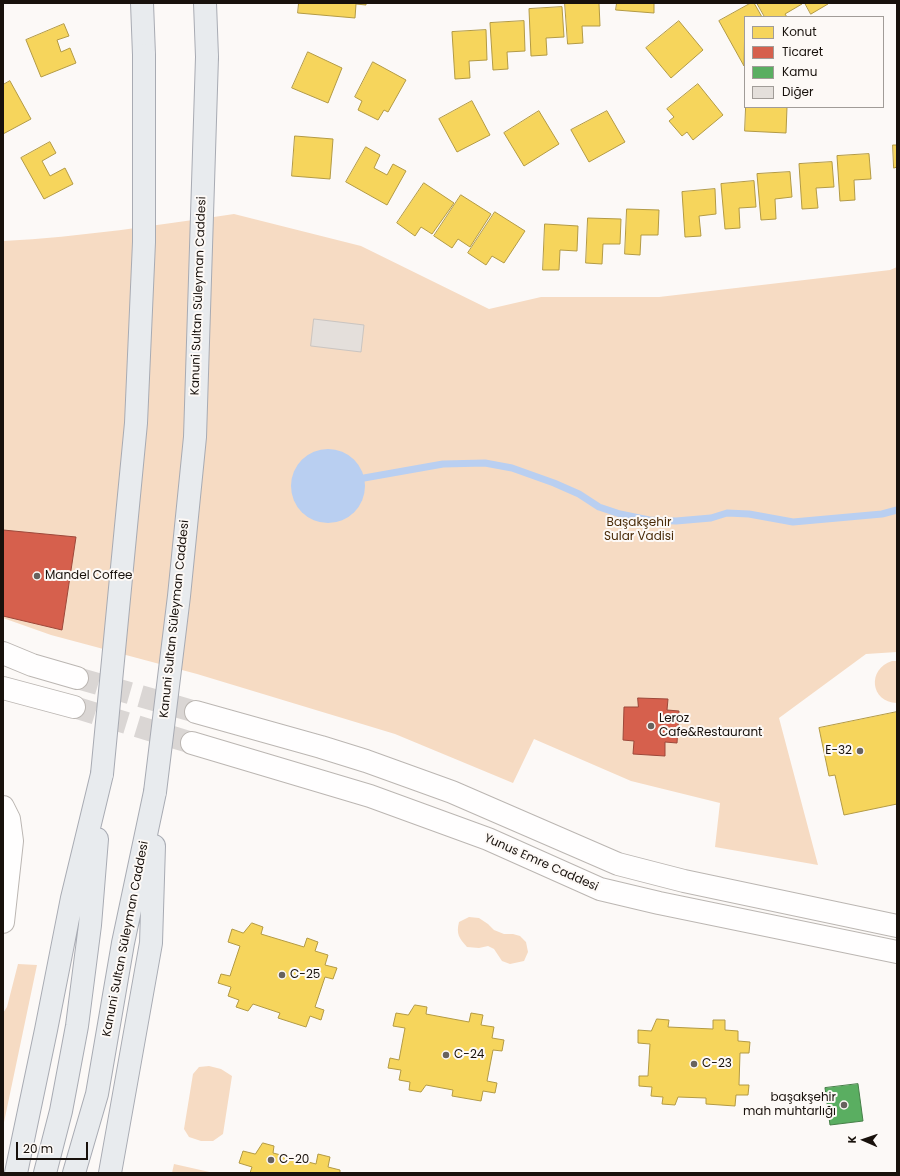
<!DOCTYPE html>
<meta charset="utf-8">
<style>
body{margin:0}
#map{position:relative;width:900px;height:1176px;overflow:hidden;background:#fcf9f7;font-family:Poppins,sans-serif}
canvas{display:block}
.frame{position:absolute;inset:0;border:4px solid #18110c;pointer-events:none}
.legend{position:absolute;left:744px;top:16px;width:140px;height:92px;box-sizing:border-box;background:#fdf9f6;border:1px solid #a19c98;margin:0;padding:5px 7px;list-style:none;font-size:12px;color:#18110c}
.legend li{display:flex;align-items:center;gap:8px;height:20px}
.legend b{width:20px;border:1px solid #a19c98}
.north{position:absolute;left:844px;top:1120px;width:40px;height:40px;-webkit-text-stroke:3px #fdf9f6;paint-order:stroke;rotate:272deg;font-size:11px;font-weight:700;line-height:16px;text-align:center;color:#18110c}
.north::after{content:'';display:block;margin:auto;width:14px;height:18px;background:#18110c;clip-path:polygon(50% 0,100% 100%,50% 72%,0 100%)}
.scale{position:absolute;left:16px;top:1142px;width:72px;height:18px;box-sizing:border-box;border:2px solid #18110c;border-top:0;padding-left:5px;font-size:12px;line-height:14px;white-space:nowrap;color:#18110c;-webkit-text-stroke:3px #fdf9f6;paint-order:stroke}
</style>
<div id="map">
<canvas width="900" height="1176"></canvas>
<div class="frame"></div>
<ul class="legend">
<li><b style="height:11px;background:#f6d55c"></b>Konut</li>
<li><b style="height:11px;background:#d6604d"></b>Ticaret</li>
<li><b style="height:11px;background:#5aae61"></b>Kamu</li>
<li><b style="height:11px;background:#e4dfdb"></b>Diğer</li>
</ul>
<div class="north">K</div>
<div class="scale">20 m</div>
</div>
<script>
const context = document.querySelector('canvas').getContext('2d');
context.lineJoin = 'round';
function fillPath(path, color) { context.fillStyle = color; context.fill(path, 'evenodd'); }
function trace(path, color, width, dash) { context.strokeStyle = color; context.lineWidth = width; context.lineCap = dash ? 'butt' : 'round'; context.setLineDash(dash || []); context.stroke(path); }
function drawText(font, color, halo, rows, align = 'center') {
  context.font = font + ' Poppins,sans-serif'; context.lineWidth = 4; context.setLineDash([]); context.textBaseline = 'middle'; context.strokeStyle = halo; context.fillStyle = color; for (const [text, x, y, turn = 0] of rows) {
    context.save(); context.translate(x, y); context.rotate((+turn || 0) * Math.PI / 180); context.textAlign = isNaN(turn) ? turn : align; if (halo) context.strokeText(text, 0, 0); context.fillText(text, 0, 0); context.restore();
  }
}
fillPath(new Path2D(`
 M234 214 361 246 489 309 541 297H659L890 270 897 267V652L866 654 779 718 818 865 715 847 720 803 631 781 534 739 513 783 395 734 197 674 51 635 3 618V241C81 237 158 225 234 214Z
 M892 661H897V703C870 702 867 669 892 661Z
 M469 917 479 918 488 924 494 930 504 934H513L520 936 526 942 528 952 524 961 510 964 502 961 494 949 488 946 479 948 467 947C459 938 456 934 459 922Z
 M18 964 37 965 3 1127V1013L7 1007Z
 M209 1066 221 1069 232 1076 223 1134 213 1141H201L189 1137 184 1129 193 1074 199 1067Z
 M174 1164 214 1173H172Z`), '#f6dbc3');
fillPath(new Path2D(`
 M291 486a37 37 0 1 1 74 0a37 37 0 1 1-74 0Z`), '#b9cff1');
const homes = new Path2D(`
 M299 3H366V5L356 4 355 18 298 13Z
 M565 3H599L600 26H582L583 43 568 44Z
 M617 3H654V13L616 10Z
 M751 3H754L762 17H745L744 66 719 21Z
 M757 3H801L802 4 785 14 787 17H765Z
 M805 3H827L828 4 811 14Z
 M562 7 564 37 546 38 547 55 531 56 529 9Z
 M524 21 525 51 507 52 508 69 493 70 490 23Z
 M679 21 703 50 671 78 646 48Z
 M64 24 69 36 57 40 61 52 70 48 76 63 41 77 26 40Z
 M486 30 487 60 469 61 470 78 455 79 452 32Z
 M308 52 342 68 328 103 292 88Z
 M373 62 406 80 388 112 384 110 378 120 358 110 362 101 355 97Z
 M10 81 31 119 3 134V85Z
 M698 84 723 115 693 140 687 132 682 136 669 121 674 117 667 109Z
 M472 101 490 135 457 152 439 119Z
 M746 107H787L786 133 745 131Z
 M539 111 559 144 524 166 504 133Z
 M607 111 625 142 589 162 571 130Z
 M295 136 333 139 330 179 292 176Z
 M50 142 56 153 42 161 50 176 65 168 73 184 44 199 21 158Z
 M893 145H897V167L894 168Z
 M366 147 380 155 374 168 387 175 393 164 406 171 387 205 346 182Z
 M869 154 871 179 854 180 855 200 840 201 837 156Z
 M832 162 834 187 816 188 818 208 802 209 799 164Z
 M790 172 792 197 775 199 776 219 761 220 757 174Z
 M754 181 756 207 739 208 740 228 725 229 721 184Z
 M424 183 454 203 432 234 421 227 415 236 397 223Z
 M715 189 716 214 699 216 701 236 685 237 682 192Z
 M461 195 491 214 470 247 458 239 452 248 434 236Z
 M627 209 659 210 658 235H641L640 255 625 254Z
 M495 212 525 231 504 263 492 256 486 265 468 253Z
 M588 218 621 219 620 244H603L602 264 586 263Z
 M545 224 578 226 577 251 560 250 559 270H543Z
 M897 712V804L844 815 835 775 829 776 819 728Z
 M252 923 263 927 261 934 304 947 307 938 318 942 315 951 328 955 325 965 337 968 333 979 325 977 315 1007 324 1010 321 1020 310 1016 306 1027 278 1018 280 1013 253 1004 248 1011 236 1007 239 1000 228 996 231 987 218 983 221 974 230 976 240 946 228 942 232 929 243 933Z
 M415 1005 427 1007 426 1014 469 1022 471 1013 483 1015 481 1025 494 1027 492 1038 504 1040 502 1051 493 1050 487 1081 497 1083 495 1093 483 1091 481 1101 452 1096 453 1090 426 1085 421 1092 409 1090 410 1082 399 1080 401 1070 388 1068 390 1058 399 1060 405 1028 393 1026 396 1013 408 1015Z
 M657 1019 669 1020 668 1027 713 1029V1020H725V1030L738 1031V1041L750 1042 749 1053H740L739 1085H749L748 1095H736L735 1106 706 1104V1098L678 1097 675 1105 662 1104 663 1097 651 1096 652 1087 639 1086V1076H648L650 1044 638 1043V1030L651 1031Z
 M263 1143 274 1146 273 1153 316 1164 318 1154 330 1157 328 1167 340 1170V1173H250L252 1167 239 1163 243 1151 255 1154Z`);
fillPath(homes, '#f6d55c');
trace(homes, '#b39a44', 1);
const shops = new Path2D(`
 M3 530 76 537 62 630 3 616Z
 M638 698 668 699 667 710 679 711 677 743 665 742V756L633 754 634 741 623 740 624 707H638Z`);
fillPath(shops, '#d6604d');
trace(shops, '#9d483a', 1);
const public = new Path2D(`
 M858 1084 863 1121 830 1125 825 1088Z`);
fillPath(public, '#5aae61');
trace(public, '#467f48', 1);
trace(new Path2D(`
 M364 478 443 464 485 463 512 468 554 483 579 494 599 507 620 514 649 520 676 521 711 518 727 513 749 514 793 522 882 514 897 510`), '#b9cff1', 7);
const building = new Path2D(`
 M314 319 364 325 361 352 311 346Z`);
fillPath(building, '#e4dfdb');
trace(building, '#cac5c1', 1);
trace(new Path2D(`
 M77 678 196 712
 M74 707 192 743`), '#dad6d4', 22, [22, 11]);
const street = new Path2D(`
 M3 807 9 819 12 841 3 922`);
const secondary = new Path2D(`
 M3 653 32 665 77 678
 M3 688 74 707
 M196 712 321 747 366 761 452 792 618 864 684 881 897 926
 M192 743 370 796 488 839 600 889 659 903 897 952`);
const primary = new Path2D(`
 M142 3 144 55
 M205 3 207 57
 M16 1173 46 1030 72 898 102 774
 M45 1173 61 1111 77 1026 90 925 97 839
 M74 1173 97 1094 123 943 155 792
 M110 1173 151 943 154 846`);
trace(street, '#bbb6b2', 24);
trace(secondary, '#bbb6b2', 24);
trace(primary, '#a8abb3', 24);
trace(street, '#fffefe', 22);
trace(secondary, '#fffefe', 22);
trace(primary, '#e8ebee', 22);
const primaryBridge = new Path2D(`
 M102 774 136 423 144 242V55
 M155 792 179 596 195 437 207 57`);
trace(primaryBridge, '#a8abb3', 24, []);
trace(primaryBridge, '#e8ebee', 22);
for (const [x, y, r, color] of [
 [37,576,4,"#68625e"],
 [651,726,4,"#68625e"],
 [860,751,4,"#68625e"],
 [282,975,4,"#68625e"],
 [446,1055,4,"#68625e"],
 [694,1064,4,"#68625e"],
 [844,1105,4,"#68625e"],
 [271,1160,4,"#68625e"]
]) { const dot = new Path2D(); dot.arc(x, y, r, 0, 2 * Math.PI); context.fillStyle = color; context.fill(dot); trace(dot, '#fdf9f6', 1.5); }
drawText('12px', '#18110c', '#fdf9f6', [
 ["Kanuni Sultan Süleyman Caddesi",199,296,-88],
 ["Kanuni Sultan Süleyman Caddesi",175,619,-84],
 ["Yunus Emre Caddesi",541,863,24],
 ["Kanuni Sultan Süleyman Caddesi",126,939,-79]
]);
drawText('12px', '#4a2b08', '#fdf9f6', [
 ["Başakşehir",639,523],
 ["Sular Vadisi",639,537]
]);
drawText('12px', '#18110c', '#fdf9f6', [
 ["Mandel Coffee",45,576],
 ["Leroz",659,719],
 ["Cafe&Restaurant",659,733],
 ["E-32",852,751,"right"],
 ["C-25",290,975],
 ["C-24",454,1055],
 ["C-23",702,1064],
 ["başakşehir",836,1098,"right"],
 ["mah muhtarlığı",836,1112,"right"],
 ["C-20",279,1160]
], 'left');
</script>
